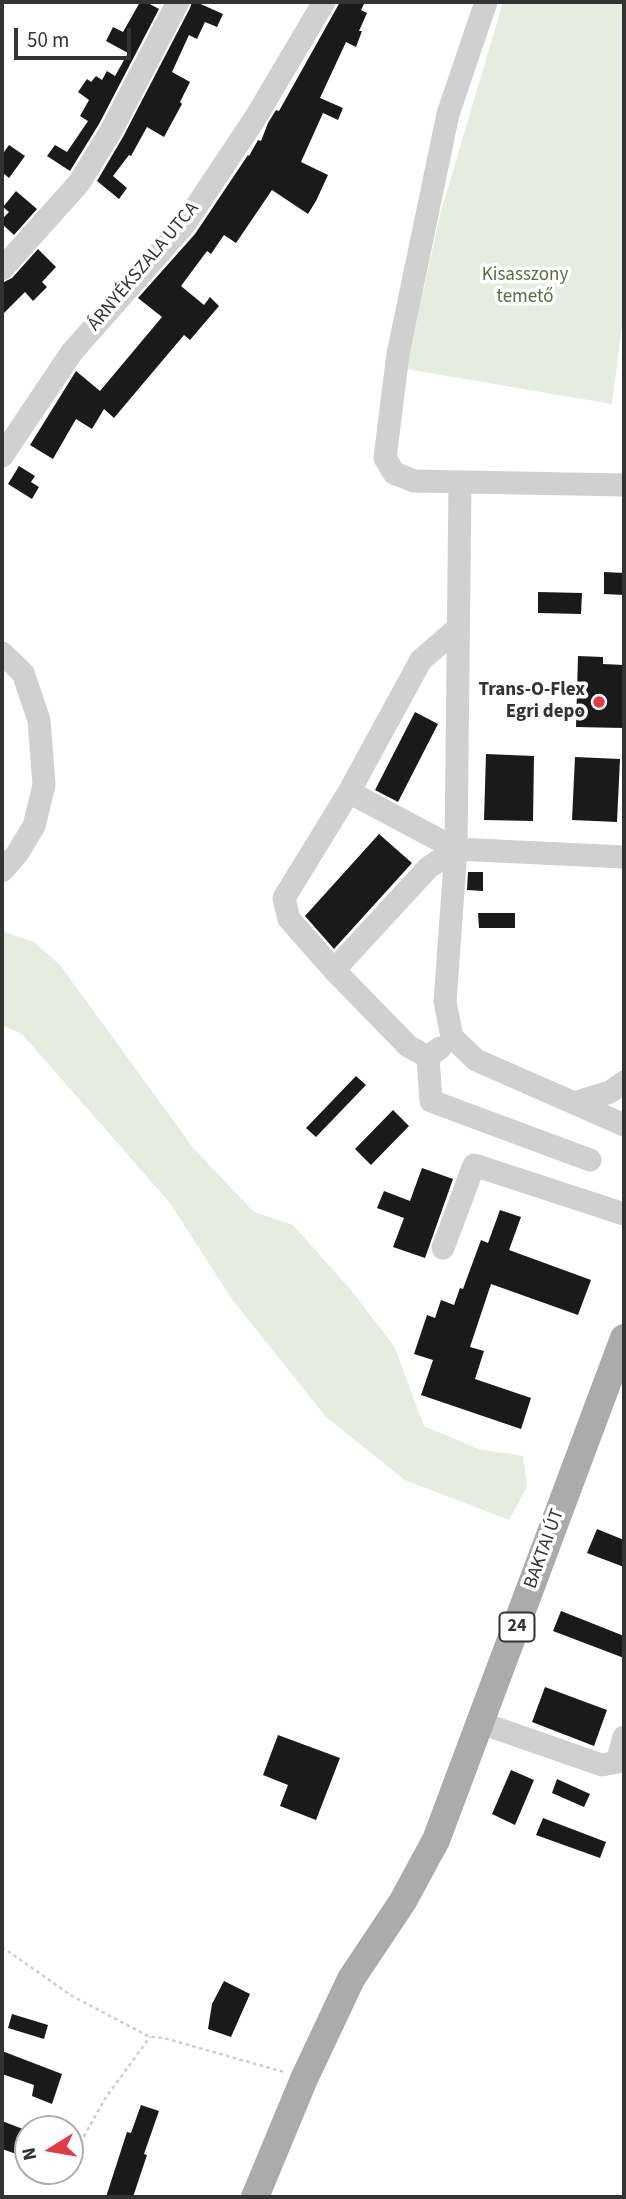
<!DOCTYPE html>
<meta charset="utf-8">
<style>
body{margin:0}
#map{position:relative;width:626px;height:2199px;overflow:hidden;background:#fff;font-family:"Source Sans 3",sans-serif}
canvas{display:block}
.frame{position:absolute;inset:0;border:4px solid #333;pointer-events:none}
.north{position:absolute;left:14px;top:2115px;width:70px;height:70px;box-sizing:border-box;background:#fff;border:2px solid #adadad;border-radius:50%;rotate:259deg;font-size:19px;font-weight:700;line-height:28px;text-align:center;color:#333}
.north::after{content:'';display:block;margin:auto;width:24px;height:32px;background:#e63946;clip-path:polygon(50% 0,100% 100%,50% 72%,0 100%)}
.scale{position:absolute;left:14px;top:28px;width:117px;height:32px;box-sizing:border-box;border:4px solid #333;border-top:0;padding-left:9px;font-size:21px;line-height:24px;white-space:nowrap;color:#333;-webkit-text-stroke:5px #fff;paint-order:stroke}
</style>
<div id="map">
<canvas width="626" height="2199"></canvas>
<div class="frame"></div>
<div class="north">N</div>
<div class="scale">50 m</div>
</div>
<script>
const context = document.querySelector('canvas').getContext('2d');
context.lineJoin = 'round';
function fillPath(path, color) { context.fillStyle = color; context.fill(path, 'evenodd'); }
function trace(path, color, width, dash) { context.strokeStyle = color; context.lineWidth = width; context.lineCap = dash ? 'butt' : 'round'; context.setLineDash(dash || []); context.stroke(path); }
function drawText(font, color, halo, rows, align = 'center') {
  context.font = font + ' "Source Sans 3",sans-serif'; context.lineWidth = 7; context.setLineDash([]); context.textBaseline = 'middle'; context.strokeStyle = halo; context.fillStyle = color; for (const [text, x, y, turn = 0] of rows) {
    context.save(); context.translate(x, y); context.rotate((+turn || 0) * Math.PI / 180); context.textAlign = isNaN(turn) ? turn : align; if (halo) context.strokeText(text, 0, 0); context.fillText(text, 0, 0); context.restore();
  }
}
fillPath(new Path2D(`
 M503 2H624V310L612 404 406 369 440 215Z
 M2 931 34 942 60 965 194 1149 254 1212 293 1225 351 1290 394 1346 424 1426 479 1449 523 1456 527 1487 509 1520 405 1480 326 1417 231 1298 170 1203 22 1034 2 1025Z`), '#e6ecdf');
fillPath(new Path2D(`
 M140 2H146L159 9 99 124 70 171 47 156 55 145 67 152 88 121 80 116 89 100 78 92 87 79 91 82 96 76 102 80 107 71 115 76 128 53 106 41 113 27 123 32Z
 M192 2H196L223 14 217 27 205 22 197 39 189 35 172 72 190 82 180 102 182 104 164 137 147 127 131 156 129 155 113 176 127 188 119 199 97 181 123 137 190 8Z
 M340 2H365L361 10 367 13 359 31H362L356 47 346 42 320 98 343 108 338 120 323 113 301 162 328 175 316 201 308 214 272 190 236 243 224 235 211 254 207 251 181 286 204 305 210 297 219 306 190 340 184 335 114 418 104 409 92 429 76 419 53 459 30 445 76 371 100 391 162 317 138 298 195 234 248 155 249 156 258 140 261 141 268 123 276 110 279 111Z
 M9 145 25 156 9 178 2 172V155Z
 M16 191 37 209 14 235 2 224V219L9 212 3 207Z
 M38 249 56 267 42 282 47 287 33 301 25 292 2 315V283L12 278Z
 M19 466 35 476 31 482 39 487 32 499 8 484Z
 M604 572 624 573V595L604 594Z
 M538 592 582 593 581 614 538 613Z
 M578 656 603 657V664L624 665 623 728 576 727Z
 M415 712 438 724 398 802 375 790Z
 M486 754 534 756 533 821 484 820Z
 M575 757 620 759 617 822 572 820Z
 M379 834 412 863 334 949 305 916Z
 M468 872H483V891L467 890Z
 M478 913H515V928H479Z
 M356 1076 366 1085 316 1137 306 1128Z
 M393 1110 409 1126 371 1165 355 1149Z
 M422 1168 453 1179 425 1258 393 1247 404 1218 377 1208 384 1191 410 1201Z
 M500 1210 521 1217 509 1250 591 1280 578 1315 491 1284 470 1347 484 1351 475 1379 531 1398 521 1429 421 1395 433 1360 414 1354 427 1315 435 1318 441 1300 454 1305 460 1288 463 1289 481 1240 488 1243Z
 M597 1529 624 1540V1567L587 1553Z
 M561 1611 624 1636V1658L553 1631Z
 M545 1687 607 1710 594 1746 532 1722Z
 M278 1735 340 1758 316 1820 280 1806 288 1785 263 1775Z
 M511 1770 534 1780 515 1825 492 1814Z
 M557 1779 590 1794 584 1807 552 1793Z
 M543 1818 606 1842 600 1858 536 1835Z
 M224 1981 250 1994 231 2037 208 2029 212 2004Z
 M12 2014 48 2025 44 2039 8 2028Z
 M2 2051 62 2074 52 2104 32 2096 34 2085 2 2074Z
 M141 2105 159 2111 144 2154 147 2155 133 2197H106L127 2132 131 2133Z
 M2 2121 28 2131V2158L2 2149Z`), '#1a1a1a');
trace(new Path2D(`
 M2 1947 72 1996 150 2037 164 2038 284 2072
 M70 2161 106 2097 150 2037
 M57 2184 64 2171`), '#cdcdcd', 2.5, [3.5, 3.5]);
trace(new Path2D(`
 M486 2 448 114 398 354 385 458 394 473 414 481 624 485
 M2 269 79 183 111 131 178 2
 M2 456 72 352 184 225 254 120 324 2
 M460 482 456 849 445 1002 452 1037 476 1060 624 1125
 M458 628 421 660 349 792 456 849 624 857
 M2 653 23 673 39 720 44 785 34 826 17 854 2 871
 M334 970 289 919 284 898 349 792
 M440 1048 428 1057 431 1101 590 1160
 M428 1057 408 1046 334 970 428 868 456 849
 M574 1103 610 1092 624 1082
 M443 1248 474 1165 624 1214
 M481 1723 602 1765 617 1762 624 1737`), '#d0d0d0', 23);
trace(new Path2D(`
 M255 2197 304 2079 351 1979 403 1901 436 1840 624 1338`), '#ababab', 28);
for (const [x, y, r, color] of [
 [599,702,7,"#e63946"]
]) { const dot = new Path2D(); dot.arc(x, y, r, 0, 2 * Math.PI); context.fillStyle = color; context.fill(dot); trace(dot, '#fff', 2.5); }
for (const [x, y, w] of [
 [517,1627,35]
]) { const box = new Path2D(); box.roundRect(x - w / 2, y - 14.5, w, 29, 5); context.fillStyle = '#fff'; context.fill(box); trace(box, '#333', 2); }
drawText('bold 18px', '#333', null, [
 ["24",517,1627]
]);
drawText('19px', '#333', '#fff', [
 ["ÁRNYÉKSZALA UTCA",144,267,-50],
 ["BAKTAI ÚT",545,1549,-70]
]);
drawText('19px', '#56703f', '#fff', [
 ["Kisasszony",525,276],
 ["temető",525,298]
]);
drawText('bold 19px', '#333', '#fff', [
 ["Trans-O-Flex",585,691],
 ["Egri depo",585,713]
], 'right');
</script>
